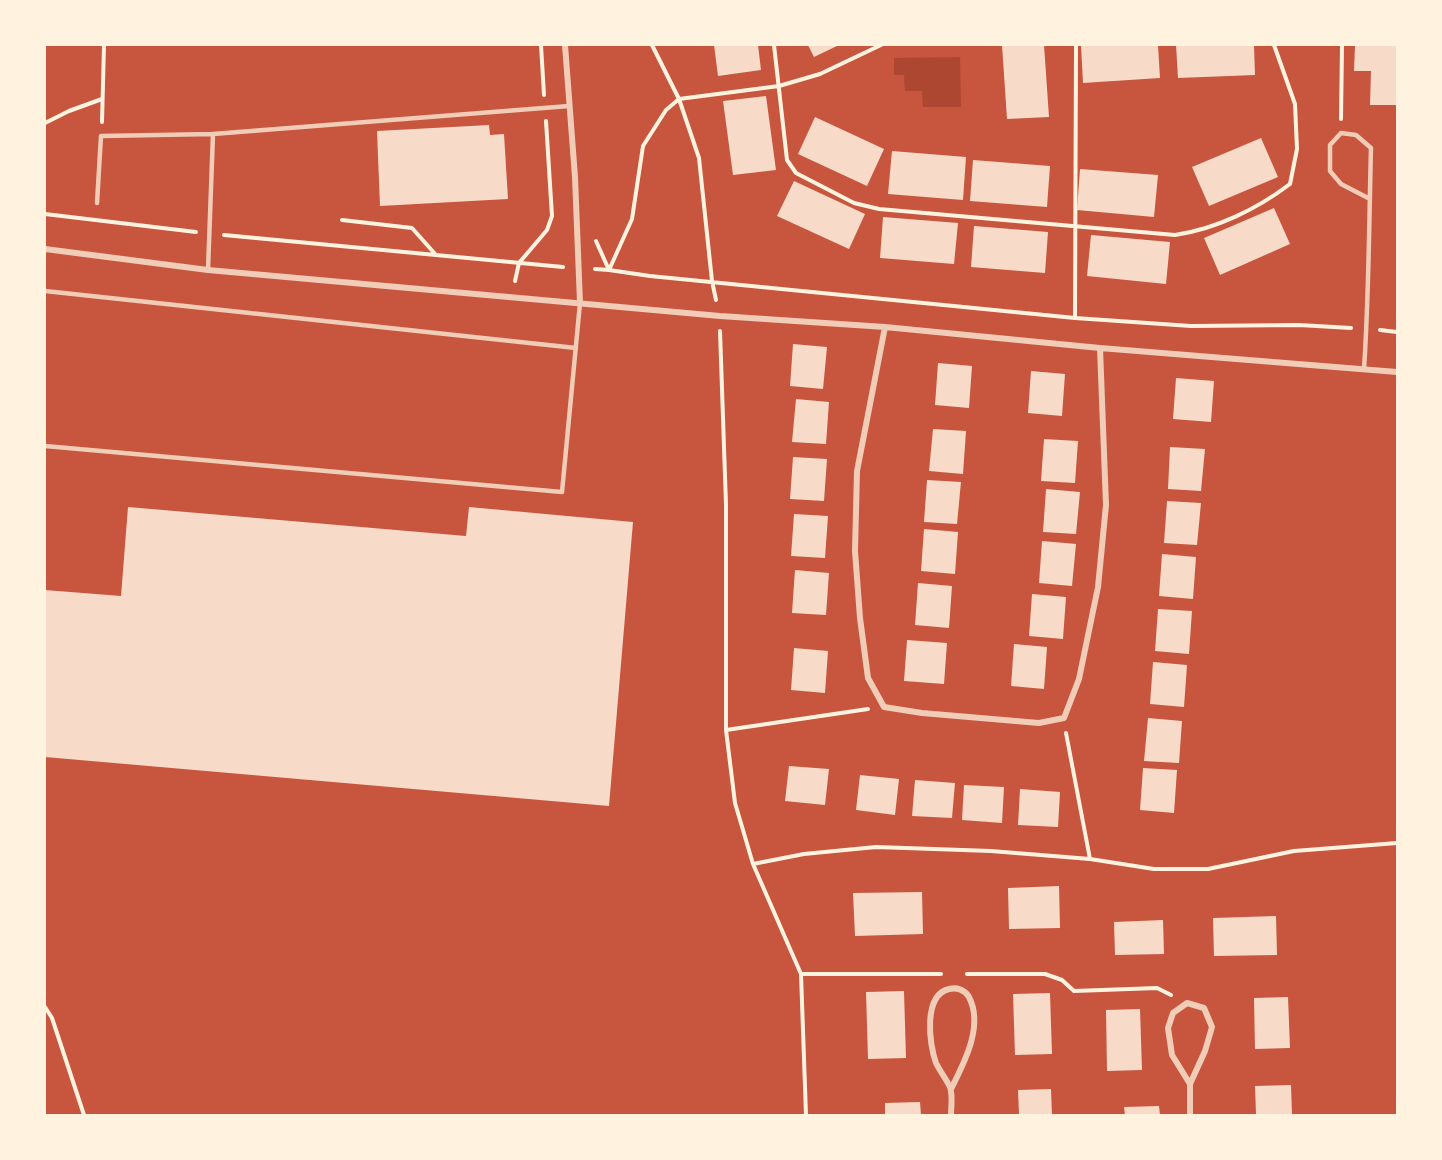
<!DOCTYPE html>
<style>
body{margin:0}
#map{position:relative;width:1442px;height:1160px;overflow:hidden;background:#c8553d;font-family:"Asap Condensed",sans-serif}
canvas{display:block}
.frame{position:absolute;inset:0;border:46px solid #fff3e0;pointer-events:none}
</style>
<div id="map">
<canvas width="1442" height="1160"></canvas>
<div class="frame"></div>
</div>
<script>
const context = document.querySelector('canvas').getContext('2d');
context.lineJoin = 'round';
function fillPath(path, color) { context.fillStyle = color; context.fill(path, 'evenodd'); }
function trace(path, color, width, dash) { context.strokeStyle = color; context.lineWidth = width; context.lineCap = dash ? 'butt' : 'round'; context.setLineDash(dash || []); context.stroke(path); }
fillPath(new Path2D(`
 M960 57 961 107H923L922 91H905L904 75H894V58Z`), '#ae4732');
fillPath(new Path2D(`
 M714 45H758L761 70 718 76Z
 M808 45H839L814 57Z
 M1002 45H1044L1049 117 1007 119Z
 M1081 45H1158L1160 78 1083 83Z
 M1176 45H1254L1255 75 1178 78Z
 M1355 45 1397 46V105H1370L1371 71H1354Z
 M766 96 776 170 733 175 723 101Z
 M815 117 884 149 867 186 798 154Z
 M489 125 490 135 504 134 508 199 380 206 377 131Z
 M1261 138 1278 177 1209 206 1192 167Z
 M892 151 966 157 963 200 888 194Z
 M973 160 1050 166 1047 207 970 201Z
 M1080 169 1158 175 1154 217 1077 210Z
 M794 181 865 214 849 249 777 216Z
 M1274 208 1290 244 1220 275 1204 238Z
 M883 217 958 223 954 264 880 258Z
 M974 226 1048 232 1045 273 971 267Z
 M1091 235 1170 242 1166 284 1087 276Z
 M793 344 827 347 823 389 790 386Z
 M938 363 972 366 969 408 935 405Z
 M1031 371 1065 374 1062 416 1028 413Z
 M1176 378 1214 381 1211 422 1173 419Z
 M796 399 829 402 826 444 792 442Z
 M933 429 966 431 963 474 929 471Z
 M1044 439 1078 441 1075 483 1041 481Z
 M1170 447 1205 449 1201 491 1168 489Z
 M793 457 827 459 824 501 790 499Z
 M927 480 961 482 957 524 924 522Z
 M1046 489 1080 492 1076 534 1043 532Z
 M1167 501 1201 503 1197 545 1164 543Z
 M128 507 466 536 469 507 633 522 609 806 45 757V590L121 596Z
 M794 514 828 516 825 558 791 556Z
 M924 529 958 532 955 574 921 571Z
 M1042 541 1076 544 1072 586 1039 583Z
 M1162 554 1196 557 1193 599 1159 596Z
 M795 570 829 573 826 615 792 613Z
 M918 583 952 586 949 628 915 625Z
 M1032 594 1066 597 1063 639 1029 636Z
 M1158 609 1192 611 1189 654 1155 651Z
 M907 640 947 643 944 684 904 681Z
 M1014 644 1047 647 1044 689 1011 686Z
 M794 648 828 651 825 693 791 690Z
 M1153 662 1187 665 1184 707 1150 704Z
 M1148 718 1182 721 1179 763 1144 761Z
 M789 766 829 769 825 805 785 801Z
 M1143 768 1177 770 1174 813 1140 810Z
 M860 775 899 779 895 815 856 810Z
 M915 780 955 783 952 818 912 816Z
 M964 785 1004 787 1002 823 962 820Z
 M1020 789 1060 792 1058 827 1018 825Z
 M1059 886 1060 928 1009 929 1008 888Z
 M922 892 923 934 855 936 853 893Z
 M1276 916 1277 955 1214 956 1213 918Z
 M1163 920 1164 954 1115 955 1114 922Z
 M904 991 906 1058 868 1059 866 992Z
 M1050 993 1052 1054 1015 1055 1013 994Z
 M1288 997 1290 1048 1255 1049 1254 998Z
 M1140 1009 1142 1070 1107 1071 1106 1010Z
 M1291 1085 1292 1115H1256L1255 1086Z
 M1051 1089 1052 1115H1019L1018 1090Z
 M920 1102 921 1115H885V1103Z
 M1159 1106 1160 1115H1125L1124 1107Z`), '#f7dbc8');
trace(new Path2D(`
 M541 45 544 95
 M652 45 679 99 699 158 712 281 716 300
 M774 45 787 160 796 173 854 203 879 209 1175 235C1216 229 1257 209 1290 184L1297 149 1295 104 1274 45
 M1341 119 1342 45
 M102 122 104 45
 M45 123 69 111 102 99
 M45 214 196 232
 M342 220 412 228 436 255
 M224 235 563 267
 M596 241 609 270 650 276 1075 318 1191 326 1299 325 1351 328
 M595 269 609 270 632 219 643 146 666 110 679 99 779 86 820 74 881 45
 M515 281 519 263 547 230 552 216 546 121
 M1075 318 1076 45
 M1380 330 1397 332
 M720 331 726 505V730L735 803 753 864 801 974 806 1115
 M726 730 868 709
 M1066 733 1090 859
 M753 864 804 854 876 847 991 851 1090 859 1154 869H1208L1294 851 1397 843
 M801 974H941
 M967 974H1045L1062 980 1074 991 1157 988 1171 995
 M45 1007 52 1018 84 1115`), '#fff3e0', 4);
trace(new Path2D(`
 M97 203 101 136 213 134
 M208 270 213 134 569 106
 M45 291 576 348
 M1364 369C1369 296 1369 222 1371 148L1356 135 1341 133 1330 145V171L1341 184 1370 199
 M45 446 562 492 580 303`), '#f1ccb7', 4.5);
trace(new Path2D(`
 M565 45 575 177 580 303
 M45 249 208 270 720 316 885 327 1100 348 1397 372
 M885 327 857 471 855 551 860 618 868 678 884 707 922 713 1039 723 1064 718 1079 679 1098 587 1106 505 1100 348
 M1190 1084 1172 1055 1168 1028 1173 1013 1187 1003 1204 1008 1212 1027 1205 1051 1190 1084V1115
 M951 1089C964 1063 984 1026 969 997 965 990 957 987 949 989 923 995 929 1044 936 1063 940 1071 946 1079 950 1087 953 1095 951 1107 951 1115`), '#f1ccb7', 6);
</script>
